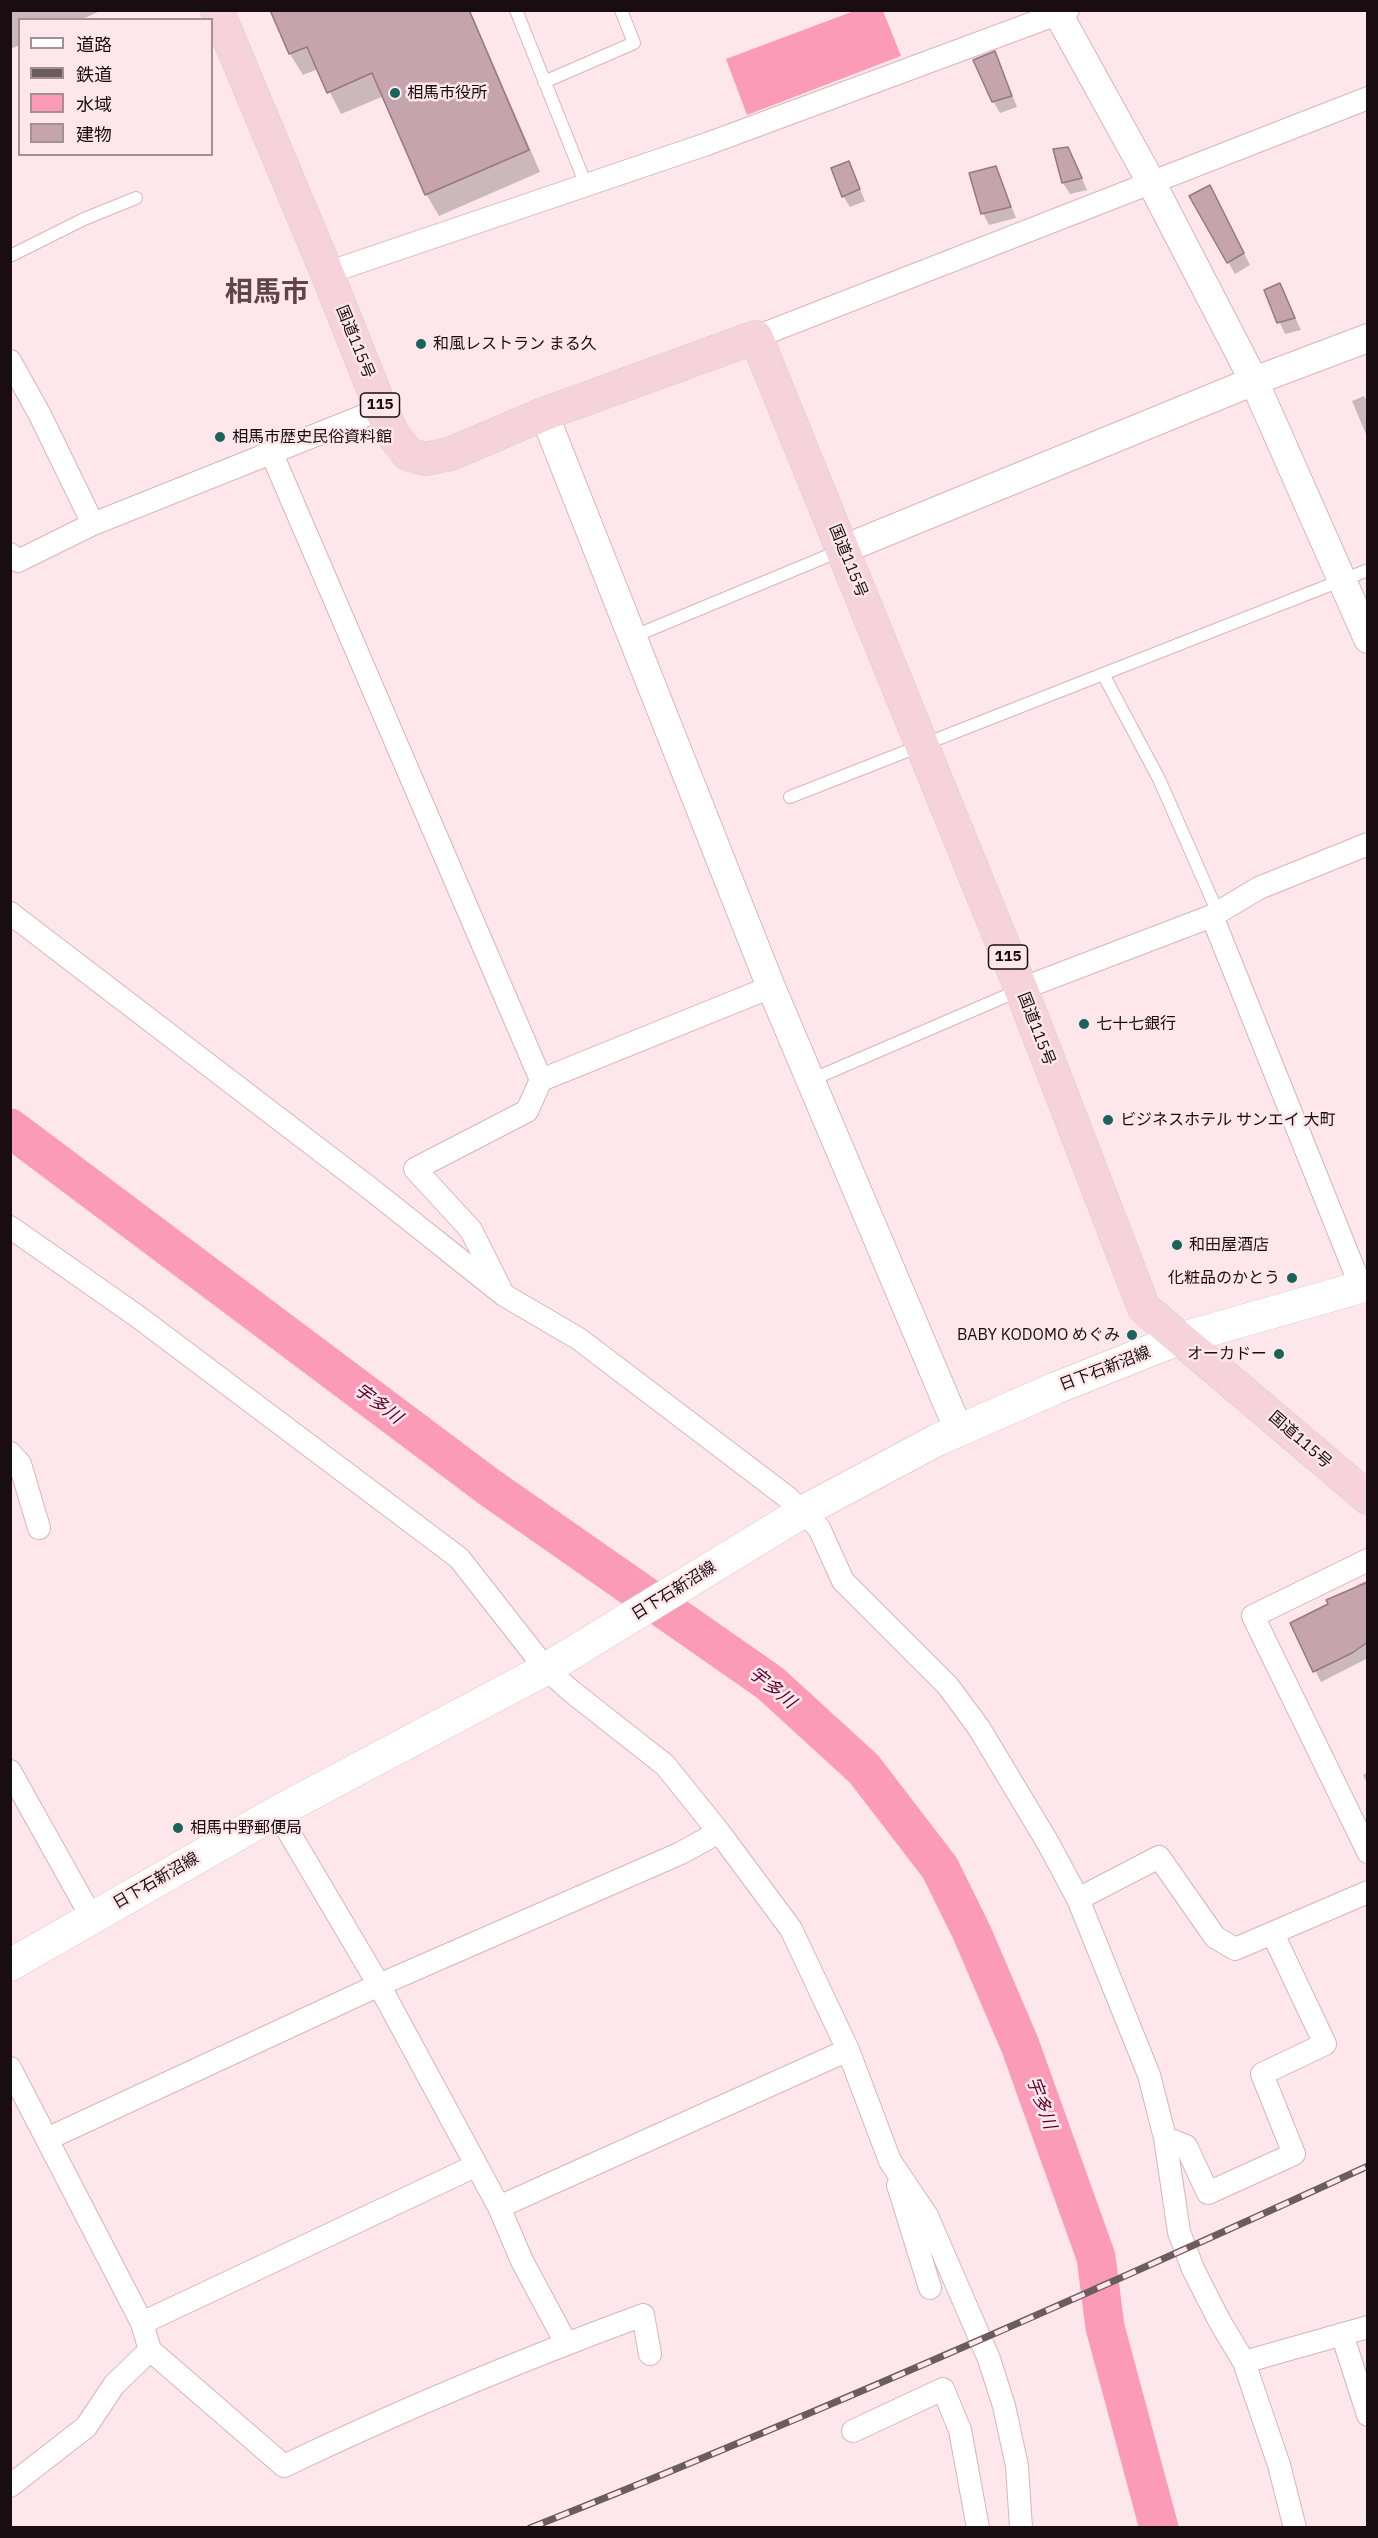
<!DOCTYPE html>
<meta charset="utf-8">
<style>
body{margin:0}
#map{position:relative;width:1378px;height:2538px;overflow:hidden;background:#fde7ec;font-family:"IBM Plex Sans","Noto Sans JP",sans-serif}
canvas{display:block}
.frame{position:absolute;inset:0;border:12px solid #190d11;pointer-events:none}
.legend{position:absolute;left:18px;top:18px;width:195px;height:138px;box-sizing:border-box;background:#fde7ec;border:2px solid #a29094;margin:0;padding:8px 10px;list-style:none;font-size:18px;color:#190d11}
.legend li{display:flex;align-items:center;gap:12px;height:30px}
.legend b{width:30px;border:2px solid #a29094}
</style>
<div id="map">
<canvas width="1378" height="2538"></canvas>
<div class="frame"></div>
<ul class="legend">
<li><b style="height:8px;background:#fff"></b>道路</li>
<li><b style="height:8px;background:#6b5c60"></b>鉄道</li>
<li><b style="height:16px;background:#fb9bb8"></b>水域</li>
<li><b style="height:16px;background:#c6a4ad"></b>建物</li>
</ul>
</div>
<script>
const context = document.querySelector('canvas').getContext('2d');
context.lineJoin = 'round';
function fillPath(path, color) { context.fillStyle = color; context.fill(path, 'evenodd'); }
function trace(path, color, width, dash) { context.strokeStyle = color; context.lineWidth = width; context.lineCap = dash ? 'butt' : 'round'; context.setLineDash(dash || []); context.stroke(path); }
function drawText(font, color, halo, rows, align = 'center') {
  context.font = font + ' "IBM Plex Sans","Noto Sans JP",sans-serif'; context.lineWidth = 5; context.setLineDash([]); context.textBaseline = 'middle'; context.strokeStyle = halo; context.fillStyle = color; for (const [text, x, y, turn = 0] of rows) {
    context.save(); context.translate(x, y); context.rotate((+turn || 0) * Math.PI / 180); context.textAlign = isNaN(turn) ? turn : align; if (halo) context.strokeText(text, 0, 0); context.fillText(text, 0, 0); context.restore();
  }
}
fillPath(new Path2D(`
 M854 11H883L901 56 747 115 726 59Z`), '#fb9bb8');
fillPath(new Path2D(`
 M10 10H102L81 20H20V45L10 49Z
 M272 10H470L540 172 439 216 426 194 384 96 341 114 318 69 303 75 290 54Z
 M995 53 1017 107 1000 113 993 101Z
 M1068 149 1074 160 1087 190 1070 194 1063 183 1055 150Z
 M849 163 865 201 850 207 843 196Z
 M995 167 1016 218 989 225 983 213Z
 M1191 197 1216 198 1250 265 1235 274Z
 M1280 285 1301 330 1285 334 1266 291Z
 M1364 396 1368 403V439L1352 401Z
 M1368 1580V1658L1321 1682 1292 1623 1330 1604 1358 1587 1357 1585Z
 M1368 1772V1785L1363 1775Z`), '#0003');
trace(new Path2D(`
 M10 1128 489 1487 770 1683 864 1769 940 1868 972 1933 1020 2045 1096 2257 1105 2327 1159 2528`), '#fb9bb8', 39);
const building = new Path2D(`
 M270 10H469L529 150 425 195 372 73 327 93 307 47 289 54Z
 M995 51 1012 96 992 102 973 60Z
 M1068 147 1082 178 1062 183 1053 149Z
 M849 161 860 189 842 197 831 168Z
 M996 166 1011 207 981 214 969 173Z
 M1210 185 1244 253 1227 263 1189 196Z
 M1280 283 1295 318 1277 323 1264 290Z
 M1368 1582V1642L1352 1653 1313 1672 1290 1623 1328 1604 1326 1600Z`);
fillPath(building, '#c6a4ad');
trace(building, '#977780', 1.5);
const service = new Path2D(`
 M516 10 586 185
 M544 82 634 43 621 10
 M10 256 84 219 136 198
 M632 637 842 550
 M1103 674 1159 779 1218 913
 M790 797 1368 570
 M811 1080 1020 990`);
const minor = new Path2D(`
 M327 273 707 144 1068 10
 M756 337 1368 98
 M10 361 40 415 93 524
 M272 454 541 1080
 M10 554 18 561 93 524 381 409
 M10 913 372 1190 504 1295 579 1339 787 1497 819 1528 843 1581 948 1686 979 1728 1048 1843 1078 1899 1149 2075 1165 2138 1179 2232 1193 2269 1220 2322 1244 2362 1279 2465 1295 2528
 M1212 916 1361 1287
 M1021 989 1212 916 1259 888 1368 844
 M10 1227 137 1316 459 1558 546 1669 571 1691 665 1765 719 1832 791 1929 848 2050 890 2161 927 2216 989 2359 1004 2406 1017 2466 1021 2528
 M500 1288 471 1230 415 1169 527 1111 541 1080 771 987
 M10 1453 20 1464 39 1528
 M1368 1560 1253 1616 1368 1852
 M10 1771 92 1918
 M277 1812 379 1985 499 2207 522 2261 566 2343
 M1078 1899 1159 1857 1215 1937 1235 1949 1368 1892
 M10 2068 142 2323 150 2350 114 2385 86 2427 10 2486
 M1165 2138 1186 2146 1208 2193 1294 2154 1262 2074 1325 2044 1273 1934
 M47 2139 379 1985 681 1853 719 1832
 M898 2185 930 2288
 M499 2207 848 2050
 M142 2323 475 2166
 M1342 2334 1368 2415
 M150 2350 284 2466C401 2410 521 2360 643 2315L650 2354
 M1244 2362 1368 2327
 M853 2431 943 2389 960 2430 978 2528`);
const tertiary = new Path2D(`
 M1056 10 1151 182 1254 381 1368 639
 M544 414 771 987 959 1431
 M844 549 1254 381 1368 338`);
const secondary = new Path2D(`
 M10 1965 277 1812 546 1669 804 1511 937 1440 1056 1388 1179 1339 1368 1285`);
const trunk = new Path2D(`
 M217 10 327 273 381 409 394 436 408 454 425 459 450 454 544 414 756 337 1021 989 1144 1308 1368 1498`);
trace(service, '#d7b4bd', 14);
trace(minor, '#d7b4bd', 24);
trace(tertiary, '#d7b4bd', 30);
trace(secondary, '#d7b4bd', 33);
trace(trunk, '#d1cfcf', 34);
trace(service, '#fff', 12);
trace(minor, '#fff', 22);
trace(tertiary, '#fff', 28);
trace(secondary, '#fff', 32);
trace(trunk, '#f6d2db', 33);
const rail = new Path2D(`
 M530 2528C812 2416 1091 2293 1368 2166`);
trace(rail, '#6b5c60', 7);
trace(rail, '#fde7ec', 4.5, [14]);
for (const [x, y, r, color] of [
 [395,93,6,"#1b6358"],
 [421,344,6,"#1b6358"],
 [220,437,6,"#1b6358"],
 [1084,1024,6,"#1b6358"],
 [1108,1120,6,"#1b6358"],
 [1177,1245,6,"#1b6358"],
 [1292,1278,6,"#1b6358"],
 [1132,1335,6,"#1b6358"],
 [1279,1354,6,"#1b6358"],
 [178,1828,6,"#1b6358"]
]) { const dot = new Path2D(); dot.arc(x, y, r, 0, 2 * Math.PI); context.fillStyle = color; context.fill(dot); trace(dot, '#fde7ec', 2); }
for (const [x, y, w] of [
 [380,405,39],
 [1008,957,39]
]) { const box = new Path2D(); box.roundRect(x - w / 2, y - 12, w, 24, 4.5); context.fillStyle = '#fde7ec'; context.fill(box); trace(box, '#190d11', 1.5); }
drawText('bold 15px', '#190d11', null, [
 ["115",380,405],
 ["115",1008,957]
]);
drawText('16px', '#190d11', '#fde7ec', [
 ["相馬市役所",407,93],
 ["和風レストラン まる久",433,344],
 ["相馬市歴史民俗資料館",232,437],
 ["七十七銀行",1096,1024],
 ["ビジネスホテル サンエイ 大町",1120,1120],
 ["和田屋酒店",1189,1245],
 ["化粧品のかとう",1280,1278,"right"],
 ["BABY KODOMO めぐみ",1120,1335,"right"],
 ["オーカドー",1267,1354,"right"],
 ["相馬中野郵便局",190,1828]
], 'left');
drawText('16px', '#190d11', '#fde7ec', [
 ["国道115号",355,342,68],
 ["国道115号",848,561,68],
 ["国道115号",1036,1029,69],
 ["日下石新沼線",1105,1369,-21],
 ["国道115号",1300,1440,41],
 ["日下石新沼線",674,1591,-32],
 ["日下石新沼線",156,1881,-30]
]);
drawText('italic 18px', '#59032c', '#fde7ec', [
 ["宇多川",378,1404,37],
 ["宇多川",772,1688,39],
 ["宇多川",1041,2103,70]
]);
drawText('bold 28px', '#60434b', '#fde7ec', [
 ["相馬市",267,293]
]);
</script>
